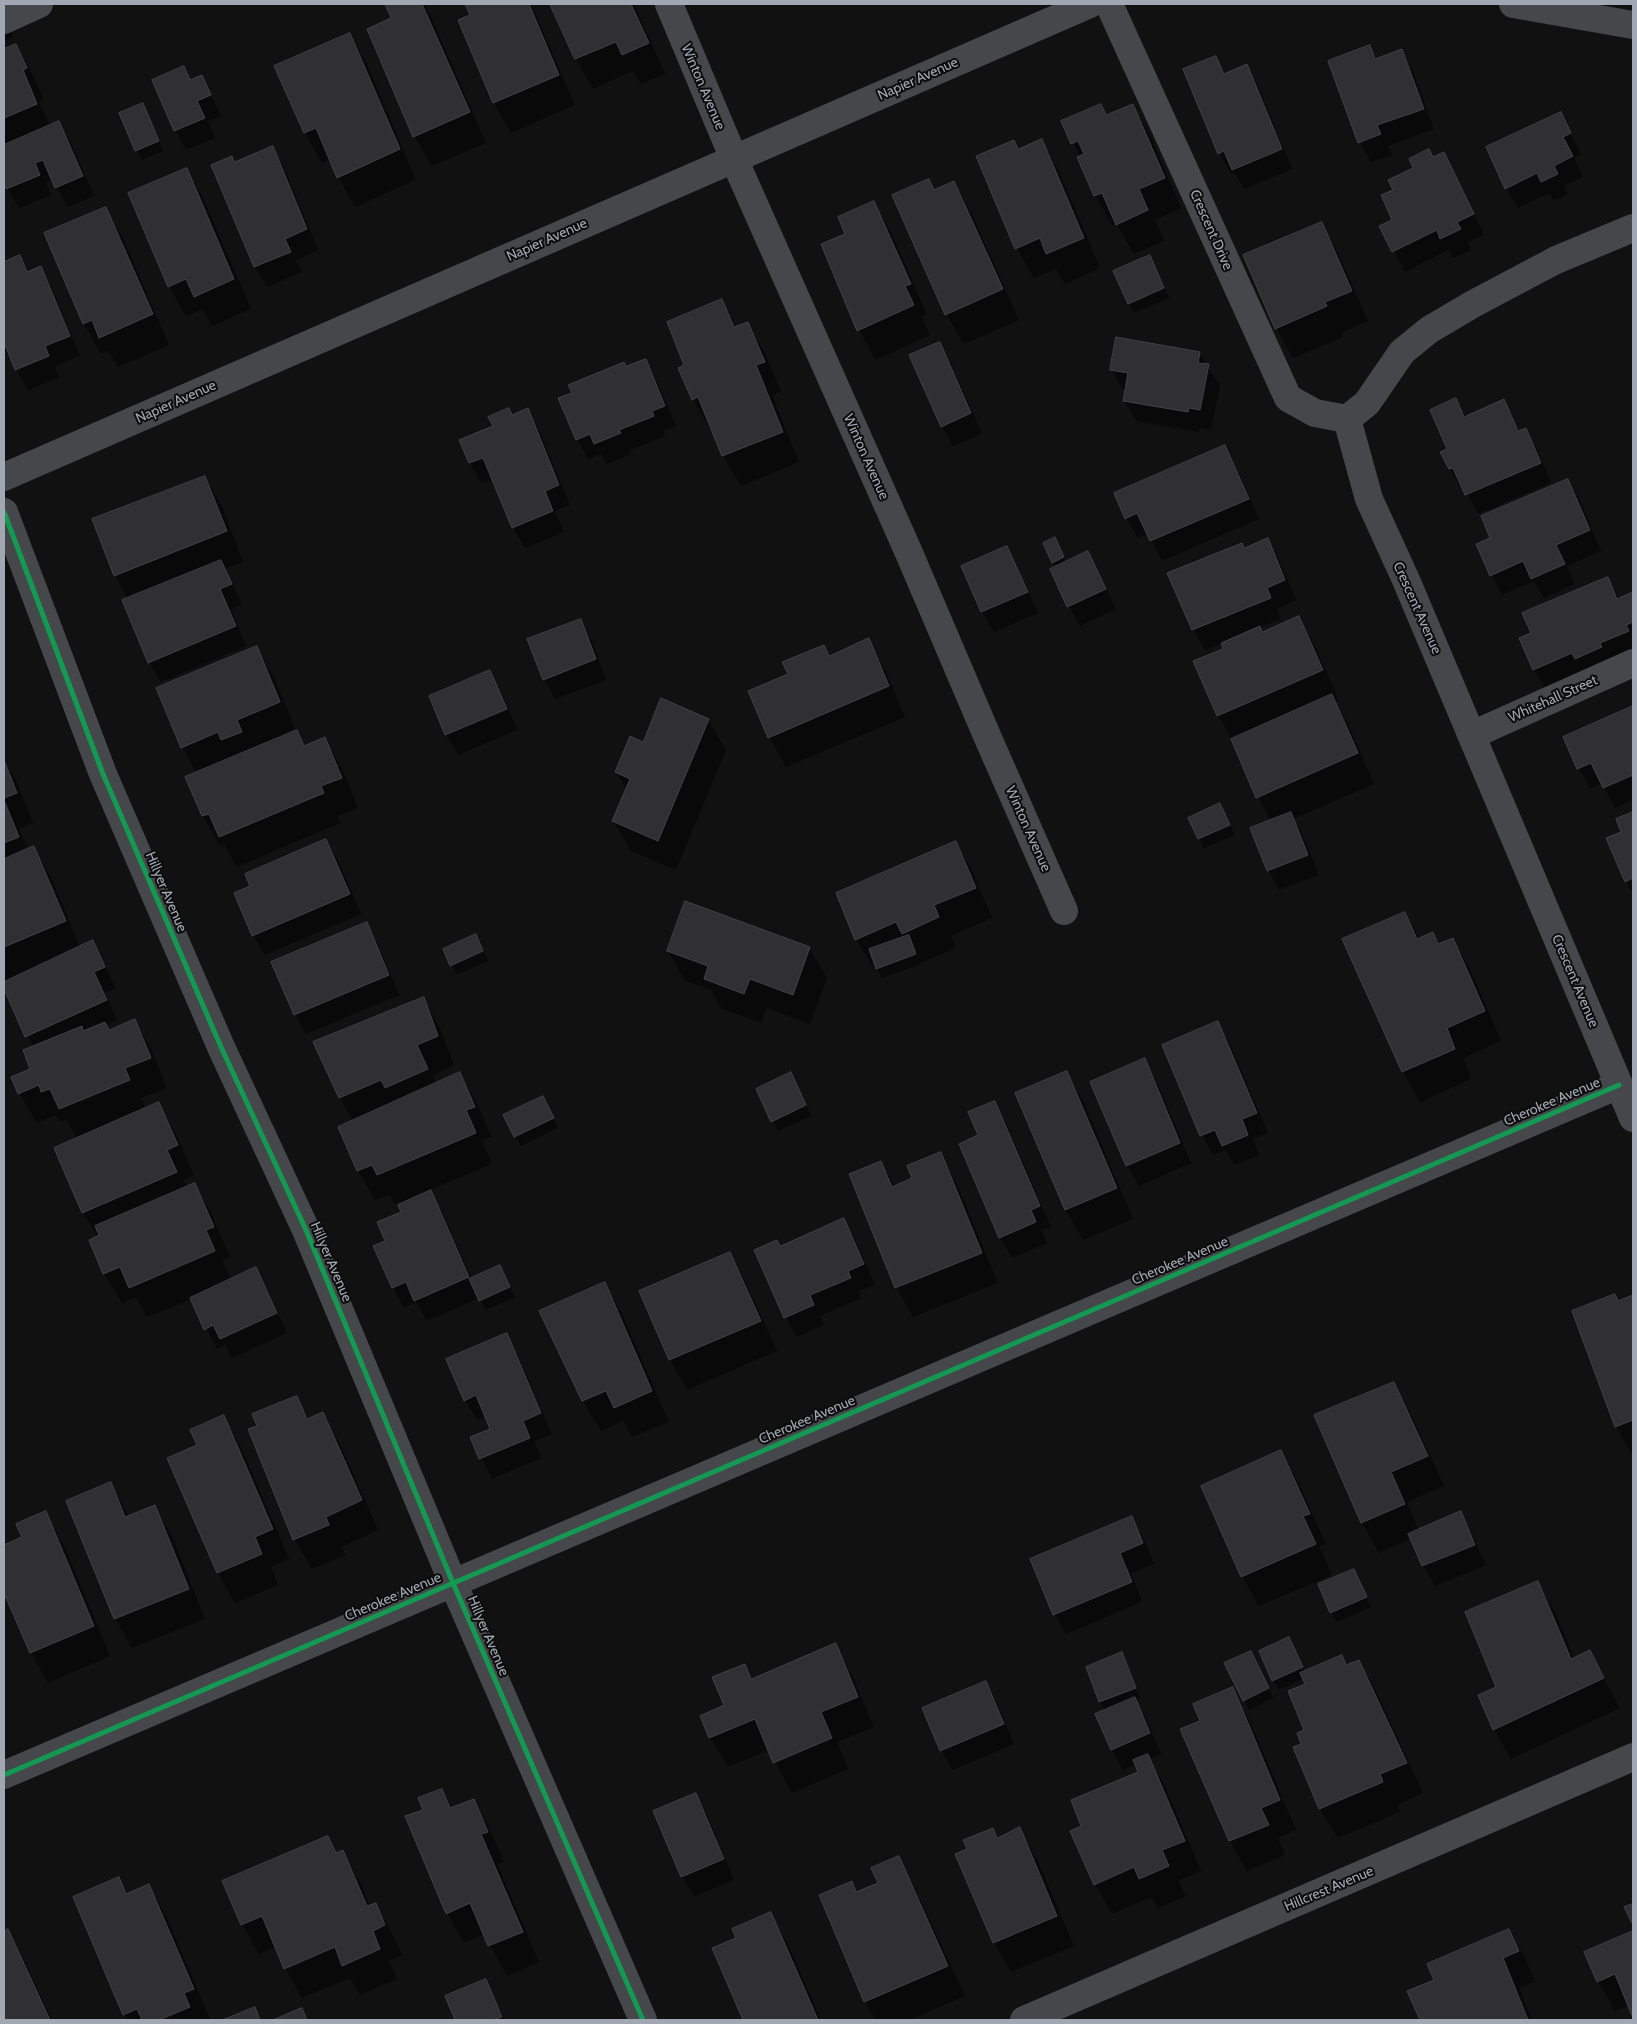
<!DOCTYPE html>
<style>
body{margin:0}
#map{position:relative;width:1637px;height:2024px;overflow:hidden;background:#111112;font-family:Cabin,sans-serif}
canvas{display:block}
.frame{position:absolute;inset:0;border:5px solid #a2a8b3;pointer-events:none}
</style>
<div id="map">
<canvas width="1637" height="2024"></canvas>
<div class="frame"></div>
</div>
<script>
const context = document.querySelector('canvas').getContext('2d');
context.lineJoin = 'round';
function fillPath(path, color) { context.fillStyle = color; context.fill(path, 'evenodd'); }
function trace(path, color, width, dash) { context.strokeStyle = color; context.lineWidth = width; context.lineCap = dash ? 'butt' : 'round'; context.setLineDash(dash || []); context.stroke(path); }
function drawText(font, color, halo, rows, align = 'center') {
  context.font = font + ' Cabin,sans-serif'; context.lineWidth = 4; context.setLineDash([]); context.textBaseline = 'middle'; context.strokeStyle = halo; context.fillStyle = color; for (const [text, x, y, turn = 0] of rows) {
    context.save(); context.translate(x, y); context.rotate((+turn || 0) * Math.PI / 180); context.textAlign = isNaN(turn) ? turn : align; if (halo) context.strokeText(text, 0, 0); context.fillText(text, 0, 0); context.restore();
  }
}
fillPath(new Path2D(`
 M387 4H423L431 17 486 143 432 166 414 136 393 19Z
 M467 4H531L575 105 511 133 494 103 460 21 472 16Z
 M552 4H634L665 74 641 84 633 71 593 89 576 59Z
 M4 16 13 37 4 41Z
 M350 34 367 64 416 180 355 207 338 177 330 159 322 163 305 133 276 66Z
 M16 45 33 75 43 98 39 101 50 126 59 123 71 143 94 196 68 207 53 180 46 183 51 195 19 208 7 188 4 180V50Z
 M1369 47 1377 60 1401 51 1413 71 1434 129 1388 146 1392 155 1371 162 1359 142Z
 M1216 57 1226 74 1246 66 1258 86 1292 169 1244 189 1234 172 1231 174 1220 154 1185 70Z
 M184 68 191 80 201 76 221 116 208 121 215 138 186 150 175 130Z
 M1133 105 1150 135 1181 208 1155 220 1164 241 1134 254 1116 224 1112 225 1095 195 1080 157 1063 122 1101 106 1107 116Z
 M121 113 148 114 163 151 142 160Z
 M1560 113 1581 154 1574 157 1583 177 1564 186 1568 194 1554 201 1549 193 1518 208 1506 188Z
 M1042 141 1059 171 1100 268 1065 284 1056 269 1034 278 1017 248 1014 142 1019 150Z
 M272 147 284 167 318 250 296 260 302 272 267 287 255 267 213 166 234 164Z
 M1443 154 1484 234 1468 243 1471 250 1453 258 1448 250 1405 272 1381 226 1394 220 1433 158Z
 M187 170 204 200 251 309 212 326 203 309 186 316 169 286Z
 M954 182 971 212 1019 320 964 344 946 314 934 191Z
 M873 202 891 232 927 314 922 316 930 335 876 360 859 330 822 245 847 235Z
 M105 208 123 238 169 345 118 367 108 350 101 354 84 324 46 234Z
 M1321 223 1338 253 1368 321 1341 333 1343 337 1293 358 1276 328Z
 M19 257 28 272 40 267 52 288 80 356 55 366 59 377 28 390 16 369 8 350 4 351V263Z
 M1150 257 1169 298 1134 313 1115 272Z
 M722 301 737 328 747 323 765 353 781 392 772 395 799 462 741 486 723 456 712 428 710 429 693 399 686 366Z
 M939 343 951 363 982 434 953 446 942 426Z
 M1199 353 1220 386 1211 430 1200 428 1199 432 1136 421 1124 401 1126 391 1123 390 1112 370Z
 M645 360 657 381 676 426 663 431 665 436 630 450 631 454 607 464 601 454 588 459 577 439Z
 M1456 400 1466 417 1504 401 1520 432 1525 429 1537 449 1551 483 1478 514 1464 488 1461 489 1450 469 1448 449Z
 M527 410 539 430 570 505 555 511 564 532 525 548 513 528 493 479 481 483 470 463 460 440 494 427Z
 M1225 447 1236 467 1259 519 1162 561 1148 534 1138 538 1126 518Z
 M205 477 222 507 243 562 225 569 242 604 231 609 246 646 161 682 149 662 128 599 115 575Z
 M1568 480 1580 500 1601 551 1567 566 1575 584 1544 598 1534 581 1502 595 1491 575 1492 539Z
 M1268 540 1279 560 1296 600 1277 609 1281 619 1259 628 1262 633 1299 618 1316 648 1339 701 1335 702 1349 726 1374 784 1293 819 1302 833 1319 875 1279 890 1268 870 1271 821 1258 797 1233 741 1218 715 1225 649 1222 643 1205 650 1193 629 1244 550Z
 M1007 548 1018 568 1038 613 994 632 982 612 963 566Z
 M1060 549 1066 563 1088 553 1116 609 1080 626 1069 606 1053 562Z
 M1608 579 1620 599 1633 594V666L1551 699 1534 669 1533 634Z
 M580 621 592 641 606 680 555 699 544 679Z
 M868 640 885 670 905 717 786 767 769 737 829 657Z
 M256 647 274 677 296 731 305 747 325 739 342 769 358 808 337 816 340 823 237 867 224 844 220 846 203 816 197 773 182 747Z
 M490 672 501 692 517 730 458 755 446 735 430 697Z
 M1633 708V800L1615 808 1602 783 1590 789 1564 738Z
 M708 720 726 750 676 870 631 851 613 821 627 790 616 772 643 743Z
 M4 760 17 782 33 823 19 828 28 850 34 848 51 877 80 947 92 941 116 988 105 993 117 1020 106 1025 109 1031 135 1021 152 1051 167 1088 141 1098 146 1109 159 1104 176 1134 194 1175 184 1180 187 1188 195 1185 212 1215 230 1257 222 1260 231 1280 256 1269 267 1289 287 1333 232 1358 225 1345 217 1349 192 1299 147 1317 136 1297 122 1303 104 1273 98 1237 83 1212 78 1139 66 1119 60 1122 56 1115 37 1123 19 1093 32 1070 33 1047 4 986Z
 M1633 813V894L1626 881 1623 832 1618 820Z
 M1225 815 1235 835 1204 848 1189 819Z
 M326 840 338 860 361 914 265 955 253 935 252 886Z
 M956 843 973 873 992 918 951 936 956 948 920 963 921 964 882 978 876 968 874 969 856 939Z
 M1405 913 1420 939 1432 934 1439 945 1453 939 1470 969 1501 1041 1463 1058 1471 1079 1420 1102 1403 1072 1343 940Z
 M366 924 378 944 399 995 306 1034 295 1014Z
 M475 936 488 961 457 975 445 949Z
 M809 948 827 978 810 1024 767 1008 761 1023 722 1009 711 990 685 981 668 951Z
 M423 998 440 1028 454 1066 433 1075 437 1084 460 1074 477 1103 491 1137 482 1140 492 1164 430 1190 442 1212 472 1279 500 1267 515 1297 486 1310 479 1298 427 1321 416 1302 404 1308 393 1288 386 1241 402 1212 418 1197V1195L395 1205 389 1195 375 1200 358 1171 340 1127 353 1121 340 1098Z
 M1217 1022 1229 1042 1268 1133 1253 1139 1259 1155 1235 1165 1226 1150 1213 1155 1202 1135Z
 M1144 1060 1156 1080 1191 1163 1139 1186 1127 1166 1092 1082Z
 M1066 1073 1084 1103 1133 1219 1083 1240 1066 1210 1017 1094Z
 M796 1084 811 1116 778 1131 773 1121Z
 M994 1103 1006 1123 1051 1227 1041 1230 1047 1243 1012 1258 1000 1238 960 1144 980 1136Z
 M548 1107 558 1128 521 1146 505 1116Z
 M940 1154 957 1184 998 1283 913 1317 896 1287 881 1162 895 1187 913 1179Z
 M843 1219 855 1239 875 1285 859 1291 861 1298 820 1316 824 1325 797 1337 785 1317 780 1247Z
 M729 1253 746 1283 777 1351 687 1390 670 1360 641 1291Z
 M605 1284 622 1314 669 1422 632 1437 623 1421 601 1431 583 1401 541 1311Z
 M1633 1296V1456L1616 1427 1574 1312 1618 1302Z
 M506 1335 518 1355 552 1434 534 1441 541 1458 492 1479 472 1438 491 1430 486 1416 477 1420 465 1400Z
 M1394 1384 1411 1414 1444 1486 1407 1502 1419 1531 1460 1513 1472 1533 1486 1565 1435 1586 1423 1566 1412 1538 1379 1553 1362 1523 1316 1416Z
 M297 1398 309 1420 323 1414 340 1444 378 1530 342 1547 346 1555 312 1569 294 1539 258 1426Z
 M224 1417 241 1447 289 1559 271 1567 278 1585 235 1603 218 1573 168 1458 199 1445Z
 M1281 1452 1298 1482 1326 1544 1319 1546 1332 1575 1259 1606 1242 1576Z
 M110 1484 129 1517 154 1507 172 1536 205 1619 132 1648 115 1618Z
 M45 1513 63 1543 110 1656 48 1683 31 1653 4 1590V1546L23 1538Z
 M1131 1517 1143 1537 1154 1564 1131 1573 1142 1602 1066 1634 1055 1614Z
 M1359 1580 1371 1607 1337 1622 1331 1612Z
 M1537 1583 1555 1612 1574 1658 1589 1652 1620 1708 1511 1759 1494 1729 1498 1688Z
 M835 1645 852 1675 874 1727 837 1742 848 1769 792 1793 769 1750 728 1767 710 1737 744 1665 752 1679Z
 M1294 1648 1305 1673 1342 1657 1347 1666 1359 1662 1376 1691 1423 1793 1397 1805 1400 1812 1338 1838 1320 1809 1295 1748 1303 1744 1306 1730V1685L1304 1678 1279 1690 1273 1680Z
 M1122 1654 1140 1698 1135 1700 1146 1719 1161 1754 1149 1759 1165 1786 1201 1871 1178 1881 1186 1896 1158 1908 1151 1897 1112 1914 1095 1884 1083 1827 1140 1772 1136 1764 1123 1770 1112 1750 1097 1715 1106 1711 1100 1702Z
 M1256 1662 1273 1698 1249 1710 1244 1700Z
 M986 1682 997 1703 1014 1744 953 1770 941 1750Z
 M1232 1689 1249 1719 1296 1830 1278 1838 1285 1855 1247 1871 1230 1841 1182 1730 1202 1721Z
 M441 1790 452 1809 473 1800 490 1830 504 1862 497 1864 539 1962 507 1976 484 1934 464 1943 447 1913 424 1810Z
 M695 1794 707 1814 734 1880 694 1896 682 1876Z
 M1020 1829 1037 1859 1074 1946 1011 1972 994 1942 968 1849 992 1830 998 1839Z
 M328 1838 337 1854 342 1852 360 1882 370 1906 375 1904 392 1934 402 1955 389 1961 397 1979 360 1995 350 1978 302 1998 285 1968 276 1947 259 1954 242 1924Z
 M898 1858 915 1888 965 1996 909 2020H876L865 2002 820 1896 851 1883 857 1893 880 1884Z
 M118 1879 128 1895 149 1886 166 1916 210 2019 127 2020 74 1898Z
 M771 1914 788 1944 821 2020H745L714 1949 737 1939Z
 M7 1930 24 1960 52 2020H4V1932Z
 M1509 1930 1526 1960 1535 1982 1519 1988 1532 2020H1421L1409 1992 1436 1981Z
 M1633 1933V2015L1629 2005 1615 2011 1598 1981 1586 1953Z
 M485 1980 505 2020H457L446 1996Z`), '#0007');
const building = new Path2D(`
 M385 4H422L470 112 413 137 367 29 391 18Z
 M465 4H529L559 75 493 103 458 20 470 15Z
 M550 4H631L649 43 622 55 616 42 575 59Z
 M350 33 400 149 337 178 316 128 304 133 274 66Z
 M16 44 27 68 23 70 37 104 4 118V49Z
 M1370 45 1375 59 1402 49 1424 109 1377 125 1381 134 1358 143 1328 61Z
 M1216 56 1224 74 1247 64 1282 149 1232 170 1224 151 1218 154 1183 69Z
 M184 66 190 80 202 75 211 95 197 101 205 118 174 131 152 80Z
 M143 103 159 141 135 151 119 113Z
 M1101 104 1106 115 1133 104 1165 178 1139 189 1148 210 1116 225 1102 193 1094 196 1077 157 1084 154 1078 141 1071 144 1061 121Z
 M1561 112 1571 133 1563 137 1573 156 1554 166 1558 174 1541 182 1537 173 1505 189 1486 147Z
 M59 121 83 176 55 188 43 160 35 163 40 175 6 189 4 183V145Z
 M1042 139 1084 238 1046 254 1040 238 1015 249 976 156 1014 140 1018 149Z
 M273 146 307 229 285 239 291 252 254 267 211 165 232 156 234 162Z
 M1429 149 1433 157 1444 152 1474 214 1457 222 1461 229 1440 239 1437 230 1392 252 1379 226 1392 220 1381 195 1393 190 1388 180 1413 168 1409 159Z
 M187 168 234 279 194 297 186 279 168 287 128 193Z
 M929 179 934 190 954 181 1003 289 945 315 892 195Z
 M874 201 911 284 905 286 914 305 857 331 821 244 845 234 838 217Z
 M106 207 153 314 99 338 92 320 83 324 44 233Z
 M1322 222 1352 291 1325 302 1327 306 1275 329 1243 255Z
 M20 255 27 272 41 266 70 336 45 346 49 356 15 370 4 342V262Z
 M1150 255 1164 288 1128 304 1113 271Z
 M722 299 734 327 748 322 765 362 756 365 783 432 722 456 698 397 692 400 678 368 684 365 667 322Z
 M1116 337 1200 352 1198 363 1209 364 1200 410 1189 408 1188 412 1123 401 1128 373 1110 370Z
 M940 342 971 413 941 427 909 355Z
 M646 359 665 406 652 411 654 416 619 430 621 433 594 444 590 434 576 440 558 398 572 393 568 385 624 362 626 366Z
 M1456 398 1464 417 1504 399 1518 431 1526 428 1541 463 1465 495 1453 468 1449 469 1440 452 1447 449 1430 410Z
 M509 408 512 415 528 408 559 485 545 491 553 511 512 528 483 458 469 463 459 440 493 426 488 417Z
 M1225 445 1249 499 1150 541 1137 513 1125 519 1114 493Z
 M205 476 227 531 114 576 92 519Z
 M1568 479 1590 530 1556 545 1565 564 1531 579 1523 561 1490 576 1476 544 1490 538 1481 516Z
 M1055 537 1064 557 1052 563 1043 543Z
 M1268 538 1285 580 1267 588 1271 598 1192 630 1167 573 1242 543 1244 548Z
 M1007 546 1028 592 981 612 961 566Z
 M1088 551 1106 589 1067 607 1050 569Z
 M221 560 232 584 220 589 236 626 148 663 122 600Z
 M1608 577 1617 599 1633 592V622L1626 625 1629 631 1600 643 1602 647 1575 659 1572 653 1533 670 1519 638 1531 633 1522 613Z
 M1299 616 1323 670 1217 716 1193 661 1223 649 1221 643 1260 626 1262 632Z
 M581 619 596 659 543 680 527 639Z
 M869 638 889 686 768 738 748 691 788 674 782 662 824 645 829 656Z
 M257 646 280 702 237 720 242 732 221 740 218 732 181 748 156 688Z
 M490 670 507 709 445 735 429 696Z
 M1332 694 1358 753 1256 798 1231 739Z
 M661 698 709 719 658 841 612 821 630 779 615 772 630 736 643 742Z
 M1633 706V775L1603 788 1591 763 1577 769 1563 737Z
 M297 730 304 746 325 737 342 778 321 786 324 793 219 837 209 814 202 816 185 777Z
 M4 760 17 793 4 798Z
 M4 800 19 837 4 843Z
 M1220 803 1230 825 1198 839 1188 818Z
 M1291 812 1308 855 1267 871 1250 828Z
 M1633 812V878L1625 882 1606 838 1621 832 1616 819Z
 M326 839 350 894 252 936 234 893 250 886 245 874Z
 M956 841 976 888 934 905 939 917 902 934 896 922 855 940 836 893Z
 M34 846 66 921 4 947V859Z
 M685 901 810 947 793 995 750 979 744 994 704 979 708 966 667 951Z
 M1405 912 1417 939 1433 932 1438 944 1453 938 1485 1011 1447 1028 1455 1049 1402 1072 1342 939Z
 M367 922 389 975 294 1015 271 962Z
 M476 934 483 951 450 966 443 949Z
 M909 935 916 954 876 969 869 949Z
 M93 940 105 967 94 972 107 1000 25 1037 4 989V982Z
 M424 997 438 1036 417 1045 428 1069 385 1088 381 1080 339 1098 313 1042Z
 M135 1019 151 1058 125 1068 130 1080 59 1109 50 1089 41 1092 39 1085 18 1094 11 1077 30 1069 23 1050 82 1026 83 1031 105 1022 109 1030Z
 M1218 1021 1257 1113 1242 1119 1248 1135 1222 1146 1215 1130 1200 1136 1162 1045Z
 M1145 1058 1180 1143 1126 1166 1090 1082Z
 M1067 1071 1117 1188 1065 1210 1015 1093Z
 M460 1072 475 1107 466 1110 476 1133 377 1175 372 1165 357 1171 338 1127Z
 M791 1072 806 1105 771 1122 756 1089Z
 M543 1096 554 1118 514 1137 503 1115Z
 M995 1101 1040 1206 1031 1210 1036 1222 999 1238 959 1144 978 1135 968 1112Z
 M159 1102 178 1145 167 1150 177 1172 82 1213 54 1148Z
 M941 1152 982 1253 895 1288 849 1174 881 1161 892 1187 912 1178 907 1166Z
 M195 1183 214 1227 206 1230 215 1251 129 1288 120 1267 103 1274 89 1240 99 1235 95 1226Z
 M431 1190 469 1277 414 1301 406 1282 392 1288 373 1246 385 1241 377 1222 401 1212 398 1205Z
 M844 1218 864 1264 848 1271 851 1278 810 1295 814 1305 784 1318 754 1250 777 1240 780 1246Z
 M730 1252 761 1321 669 1360 639 1291Z
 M500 1265 510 1287 479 1301 469 1279Z
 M256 1267 277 1313 220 1339 213 1325 204 1330 190 1298Z
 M605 1282 652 1391 614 1408 606 1391 582 1401 539 1311Z
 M1615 1294 1618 1301 1633 1295V1420L1615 1427 1572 1311Z
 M507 1333 541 1413 523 1421 530 1438 479 1459 470 1437 490 1429 476 1395 464 1401 446 1359Z
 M1394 1382 1428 1456 1391 1472 1405 1504 1361 1523 1314 1415Z
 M297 1396 307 1419 323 1412 362 1500 326 1517 329 1525 293 1540 248 1429 257 1426 252 1414Z
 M224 1415 273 1529 255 1537 262 1554 217 1573 167 1458 197 1445 190 1430Z
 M1281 1450 1310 1514 1303 1516 1316 1544 1241 1577 1201 1486Z
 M111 1482 125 1517 155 1505 189 1589 114 1619 66 1501Z
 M46 1511 94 1626 30 1653 4 1593V1545L22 1537 16 1524Z
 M1461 1511 1475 1545 1422 1566 1408 1534Z
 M1132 1516 1143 1543 1120 1553 1132 1582 1053 1615 1030 1559Z
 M1354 1569 1367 1597 1330 1613 1318 1584Z
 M1538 1581 1571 1659 1590 1650 1604 1678 1493 1730 1478 1695 1496 1687 1465 1612Z
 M1289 1637 1303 1667 1272 1681 1259 1651Z
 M836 1643 858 1697 821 1712 832 1738 773 1763 755 1719 709 1738 700 1716 724 1705 712 1677 745 1664 751 1679Z
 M1251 1651 1269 1688 1243 1701 1224 1663Z
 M1122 1652 1136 1688 1099 1702 1086 1667Z
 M1342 1655 1346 1665 1359 1660 1407 1763 1380 1774 1383 1782 1319 1809 1293 1747 1301 1744 1297 1733 1304 1730 1288 1691 1305 1684 1300 1673Z
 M986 1681 1004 1724 940 1751 922 1708Z
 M1233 1687 1280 1800 1261 1808 1269 1825 1229 1841 1180 1729 1200 1721 1193 1704Z
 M1135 1697 1150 1733 1111 1750 1095 1714Z
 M1148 1754 1185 1841 1162 1850 1169 1866 1139 1879 1134 1867 1094 1885 1070 1831 1081 1826 1071 1800 1138 1772 1133 1760Z
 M442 1789 450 1808 474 1799 488 1832 481 1834 523 1932 488 1946 470 1903 446 1914 405 1816 423 1810 418 1798Z
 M696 1793 724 1859 681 1877 653 1811Z
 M1020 1827 1057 1916 993 1943 955 1854 967 1849 963 1840 993 1828 997 1838Z
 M328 1836 336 1853 343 1850 367 1906 376 1903 385 1925 373 1931 380 1949 342 1966 335 1947 284 1969 262 1916 241 1925 222 1881Z
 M899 1856 948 1966 864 2002 819 1895 852 1881 856 1892 878 1883 871 1868Z
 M119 1877 126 1894 149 1884 194 1989 184 1993 190 2007 159 2020H142L137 2009 123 2015 73 1897Z
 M1633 1904V1925L1624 1907Z
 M771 1912 818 2020H743L712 1948 736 1938 732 1929Z
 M8 1929 50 2020H4V1931Z
 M1509 1929 1519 1951 1503 1958 1528 2020H1420L1407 1991 1434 1980 1427 1964Z
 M1633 1931V2018L1615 1974 1597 1982 1584 1952Z
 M486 1979 502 2017 493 2020H455L445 1996Z
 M255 2007 260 2020H223Z
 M302 2008 307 2020H273Z`);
fillPath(building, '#303032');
trace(building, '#404246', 1);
trace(new Path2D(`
 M669 4 734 159 909 553 988 738 1064 911
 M1109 4 1288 398 1315 413 1347 419
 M4 20 39 4
 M1347 419 1369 499 1406 580 1633 1118
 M1347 419 1367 403 1402 352 1429 330 1473 304 1556 260 1633 228
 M4 512 103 774 221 1047 306 1230 453 1583 643 2020
 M1472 735 1633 663
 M4 1775 1619 1085`), '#46474a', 28);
trace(new Path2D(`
 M1513 4 1633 25
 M4 477 1090 4
 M1024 2020 1633 1757`), '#46474a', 28);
trace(new Path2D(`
 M4 512 103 774 221 1047 306 1230 453 1583 643 2020
 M4 1775 1619 1085`), '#139951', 5);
drawText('14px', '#a2a8b3', '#0c0c0d', [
 ["Napier Avenue",918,79,-24],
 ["Winton Avenue",703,87,67],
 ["Crescent Drive",1211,230,66],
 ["Napier Avenue",547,240,-24],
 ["Napier Avenue",176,402,-24],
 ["Winton Avenue",866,457,66],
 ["Crescent Avenue",1417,608,66],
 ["Whitehall Street",1553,699,-24],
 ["Winton Avenue",1028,829,66],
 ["Hillyer Avenue",166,892,67],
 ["Crescent Avenue",1575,981,67],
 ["Cherokee Avenue",1552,1102,-23],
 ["Cherokee Avenue",1180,1261,-23],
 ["Hillyer Avenue",331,1262,67],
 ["Cherokee Avenue",807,1420,-23],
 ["Cherokee Avenue",393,1597,-23],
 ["Hillyer Avenue",488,1636,67],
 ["Hillcrest Avenue",1329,1889,-23]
]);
</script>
